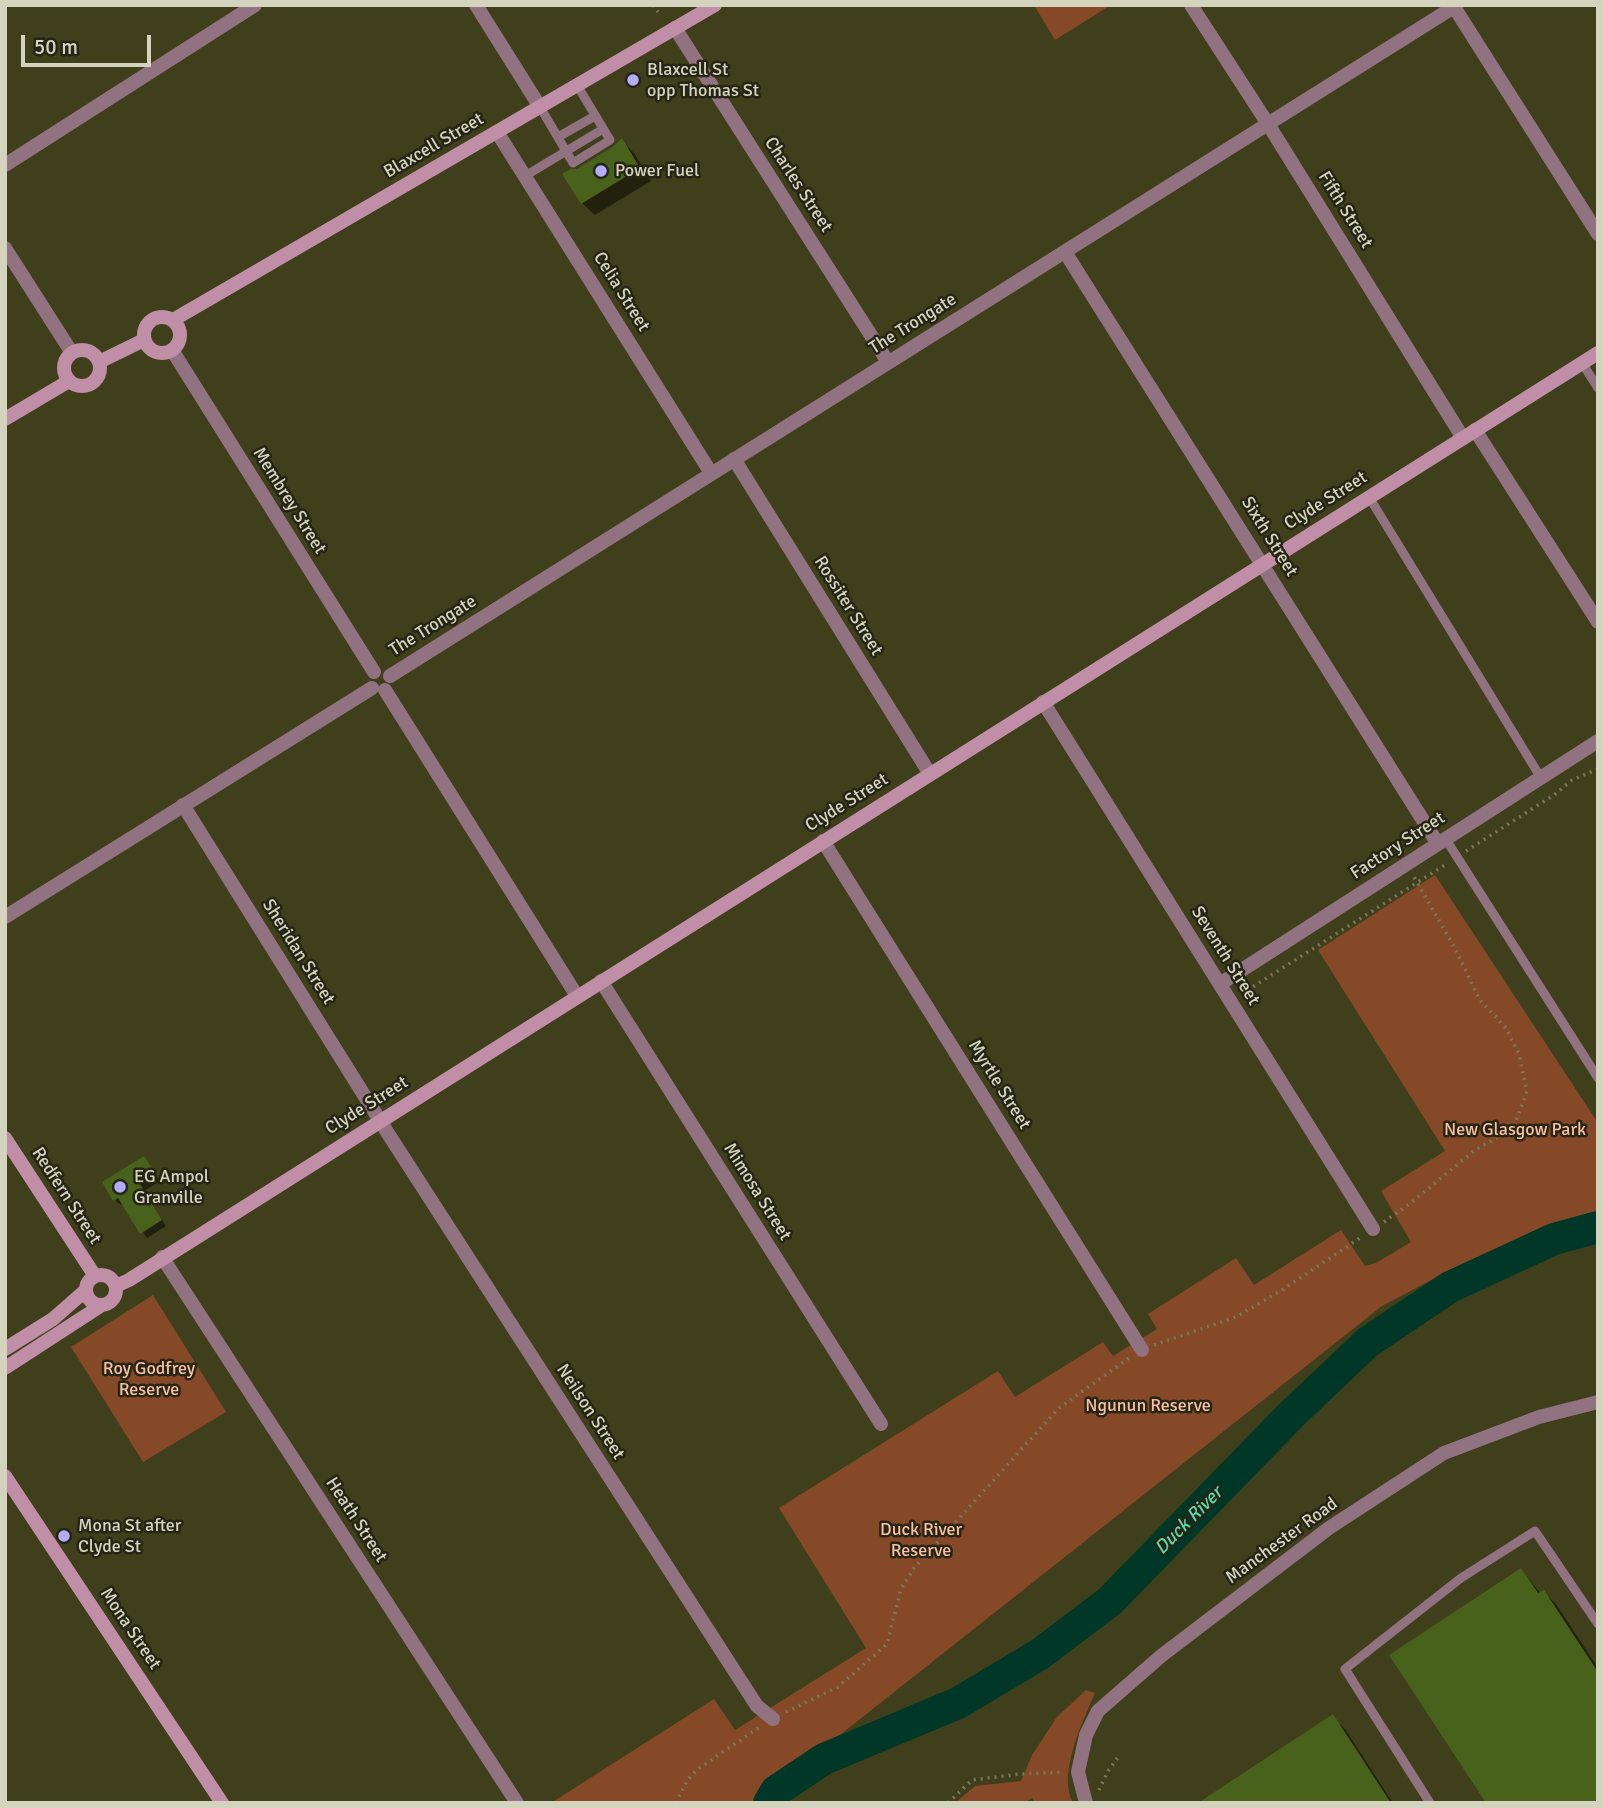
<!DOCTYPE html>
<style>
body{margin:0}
#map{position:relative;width:1603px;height:1808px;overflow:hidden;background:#403f1b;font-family:Signika,sans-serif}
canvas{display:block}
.frame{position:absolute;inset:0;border:7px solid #d3d3be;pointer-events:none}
.scale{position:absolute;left:21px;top:35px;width:130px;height:32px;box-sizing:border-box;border:4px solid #d3d3be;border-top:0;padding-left:9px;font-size:21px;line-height:24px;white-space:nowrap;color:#d3d3be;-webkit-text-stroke:5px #262515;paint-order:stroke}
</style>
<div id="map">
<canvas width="1603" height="1808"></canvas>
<div class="frame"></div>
<div class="scale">50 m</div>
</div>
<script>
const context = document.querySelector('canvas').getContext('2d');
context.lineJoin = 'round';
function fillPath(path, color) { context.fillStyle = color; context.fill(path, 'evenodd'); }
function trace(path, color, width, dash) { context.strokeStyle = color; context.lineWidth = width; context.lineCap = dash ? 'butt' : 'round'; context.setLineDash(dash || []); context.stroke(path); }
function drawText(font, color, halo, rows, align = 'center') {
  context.font = font + ' Signika,sans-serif'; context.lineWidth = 5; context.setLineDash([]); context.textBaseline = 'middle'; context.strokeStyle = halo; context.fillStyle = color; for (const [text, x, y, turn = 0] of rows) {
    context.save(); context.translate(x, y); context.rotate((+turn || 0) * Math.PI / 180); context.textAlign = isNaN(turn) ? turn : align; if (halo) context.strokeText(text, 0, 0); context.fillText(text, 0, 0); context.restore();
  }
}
fillPath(new Path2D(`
 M1034 5H1111L1055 40Z
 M1435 875 1598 1123V1219L1513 1242 1435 1278 1382 1306 754 1803H551L714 1699 735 1730 866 1648 779 1508 998 1371 1015 1397 1103 1342 1113 1356 1157 1329 1148 1314 1236 1258 1254 1285 1341 1230 1365 1266 1376 1263 1411 1242 1381 1191 1445 1151 1318 950Z
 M153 1295 226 1412 143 1462 71 1347Z
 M1086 1690 1095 1693C1083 1721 1057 1774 1073 1803H1035L1032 1798 1024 1803H955L975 1786 1021 1781 1032 1755 1057 1717Z`), '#864927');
fillPath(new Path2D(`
 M622 141 634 153 651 181 595 215 582 203 577 171Z
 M144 1158 160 1181 144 1191 166 1226 147 1238 123 1204 121 1205 115 1200Z
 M1521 1570 1541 1594 1543 1592 1556 1604 1598 1668V1803Z
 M1333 1717 1345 1729 1393 1803H1201Z`), '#0007');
trace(new Path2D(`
 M769 1803 776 1791 824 1759 958 1703 1040 1654 1110 1601 1291 1415 1368 1342 1450 1287 1554 1239 1598 1227`), '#013727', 32);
fillPath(new Path2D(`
 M622 138 640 168 581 204 562 174 570 169H577L614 146Z
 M144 1156 156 1174 140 1184 162 1220 140 1234 118 1198 113 1201 102 1182Z
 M1521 1568 1538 1593 1544 1590 1598 1672V1803H1486L1389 1655Z
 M1333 1714 1391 1803H1198Z`), '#48621c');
trace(new Path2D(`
 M653 5 658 12
 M1466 851 1554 795 1572 780 1598 769
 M1249 984 1251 988 1448 863
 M1384 1222 1412 1202 1474 1151 1503 1134 1516 1121 1527 1091 1519 1054 1506 1028 1479 999 1457 952 1414 877
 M1154 1345 1236 1317 1282 1290 1360 1238
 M786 1712 838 1687 887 1644 901 1589 914 1568 1059 1408 1129 1358
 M1099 1790 1108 1771 1119 1756
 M676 1803 688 1779 698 1769 761 1726
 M948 1803 972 1780 1020 1774 1062 1772`), '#79785a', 3.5, [2, 5]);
trace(new Path2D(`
 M540 107 573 163 610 140 577 85
 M558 137 595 116
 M525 176 603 129
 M1582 363 1598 388
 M1369 497 1541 778
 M1445 838 1598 1078
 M1430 1803 1345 1669 1461 1578 1535 1531 1598 1624`), '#917281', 9);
trace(new Path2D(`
 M476 5 540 107
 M1191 5 1268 124 1463 438
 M1454 7 1598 234
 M675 28 888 362
 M497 132 711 473
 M5 165 255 5
 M5 248 72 353
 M1065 252 1438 844
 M172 350 374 672
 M1475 430 1598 622
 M734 459 930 774
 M390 676 1457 5
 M385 690 577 996
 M1043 702 1373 1229
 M183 805 389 1135 757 1706 773 1719
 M823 841 1142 1350
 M5 917 372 688
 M601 981 881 1424
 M1220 984 1598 741
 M162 1257 517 1803
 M1086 1803 1078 1772 1086 1735 1098 1711 1161 1656 1329 1528 1444 1453 1539 1417 1598 1402`), '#917281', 14);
trace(new Path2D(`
 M144 335a18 18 0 1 1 36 0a18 18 0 1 1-36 0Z
 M173 320 715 5
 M64 368a18 18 0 1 1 36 0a18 18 0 1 1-36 0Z
 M99 362 144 340
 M5 419 69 381
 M5 1138 95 1276
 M86 1290a15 15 0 1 1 30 0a15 15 0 1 1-30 0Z
 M116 1286 129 1280 1598 353
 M5 1349 53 1319 86 1290
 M5 1368 102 1305
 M5 1476 222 1803`), '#c08ea7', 14);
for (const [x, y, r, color] of [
 [633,80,7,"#b3adf9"],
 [601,171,7,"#b3adf9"],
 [120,1187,7,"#b3adf9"],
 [64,1536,7,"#b3adf9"]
]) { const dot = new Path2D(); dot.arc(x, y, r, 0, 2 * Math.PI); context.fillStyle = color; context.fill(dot); trace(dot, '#262515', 2.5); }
drawText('18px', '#d3d3be', '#262515', [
 ["Blaxcell St",647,70],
 ["opp Thomas St",647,91],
 ["Power Fuel",615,171],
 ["EG Ampol",134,1177],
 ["Granville",134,1198],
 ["Mona St after",78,1526],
 ["Clyde St",78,1547]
], 'left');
drawText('18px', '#d3d3be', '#262515', [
 ["Blaxcell Street",434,146,-30],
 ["Charles Street",798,185,57],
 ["Fifth Street",1345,210,58],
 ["Celia Street",621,292,58],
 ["The Trongate",913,324,-32],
 ["Membrey Street",289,501,58],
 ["Clyde Street",1326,501,-32],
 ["Sixth Street",1269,537,58],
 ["Rossiter Street",848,606,58],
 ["The Trongate",433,626,-32],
 ["Clyde Street",847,803,-32],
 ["Factory Street",1398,846,-33],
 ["Sheridan Street",298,952,58],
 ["Seventh Street",1225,956,58],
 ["Myrtle Street",999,1085,58],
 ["Clyde Street",367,1106,-32],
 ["Mimosa Street",757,1192,58],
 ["Redfern Street",66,1196,57],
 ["Neilson Street",590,1412,57],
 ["Heath Street",356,1520,57],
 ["Manchester Road",1282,1541,-36],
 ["Mona Street",130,1629,56]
]);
drawText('18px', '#f9bfa2', '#262515', [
 ["New Glasgow Park",1515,1130],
 ["Roy Godfrey",149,1369],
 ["Reserve",149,1390],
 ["Ngunun Reserve",1148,1406],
 ["Duck River",921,1530],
 ["Reserve",921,1551]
]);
drawText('italic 19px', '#58d8ad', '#262515', [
 ["Duck River",1189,1521,-45]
]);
</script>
